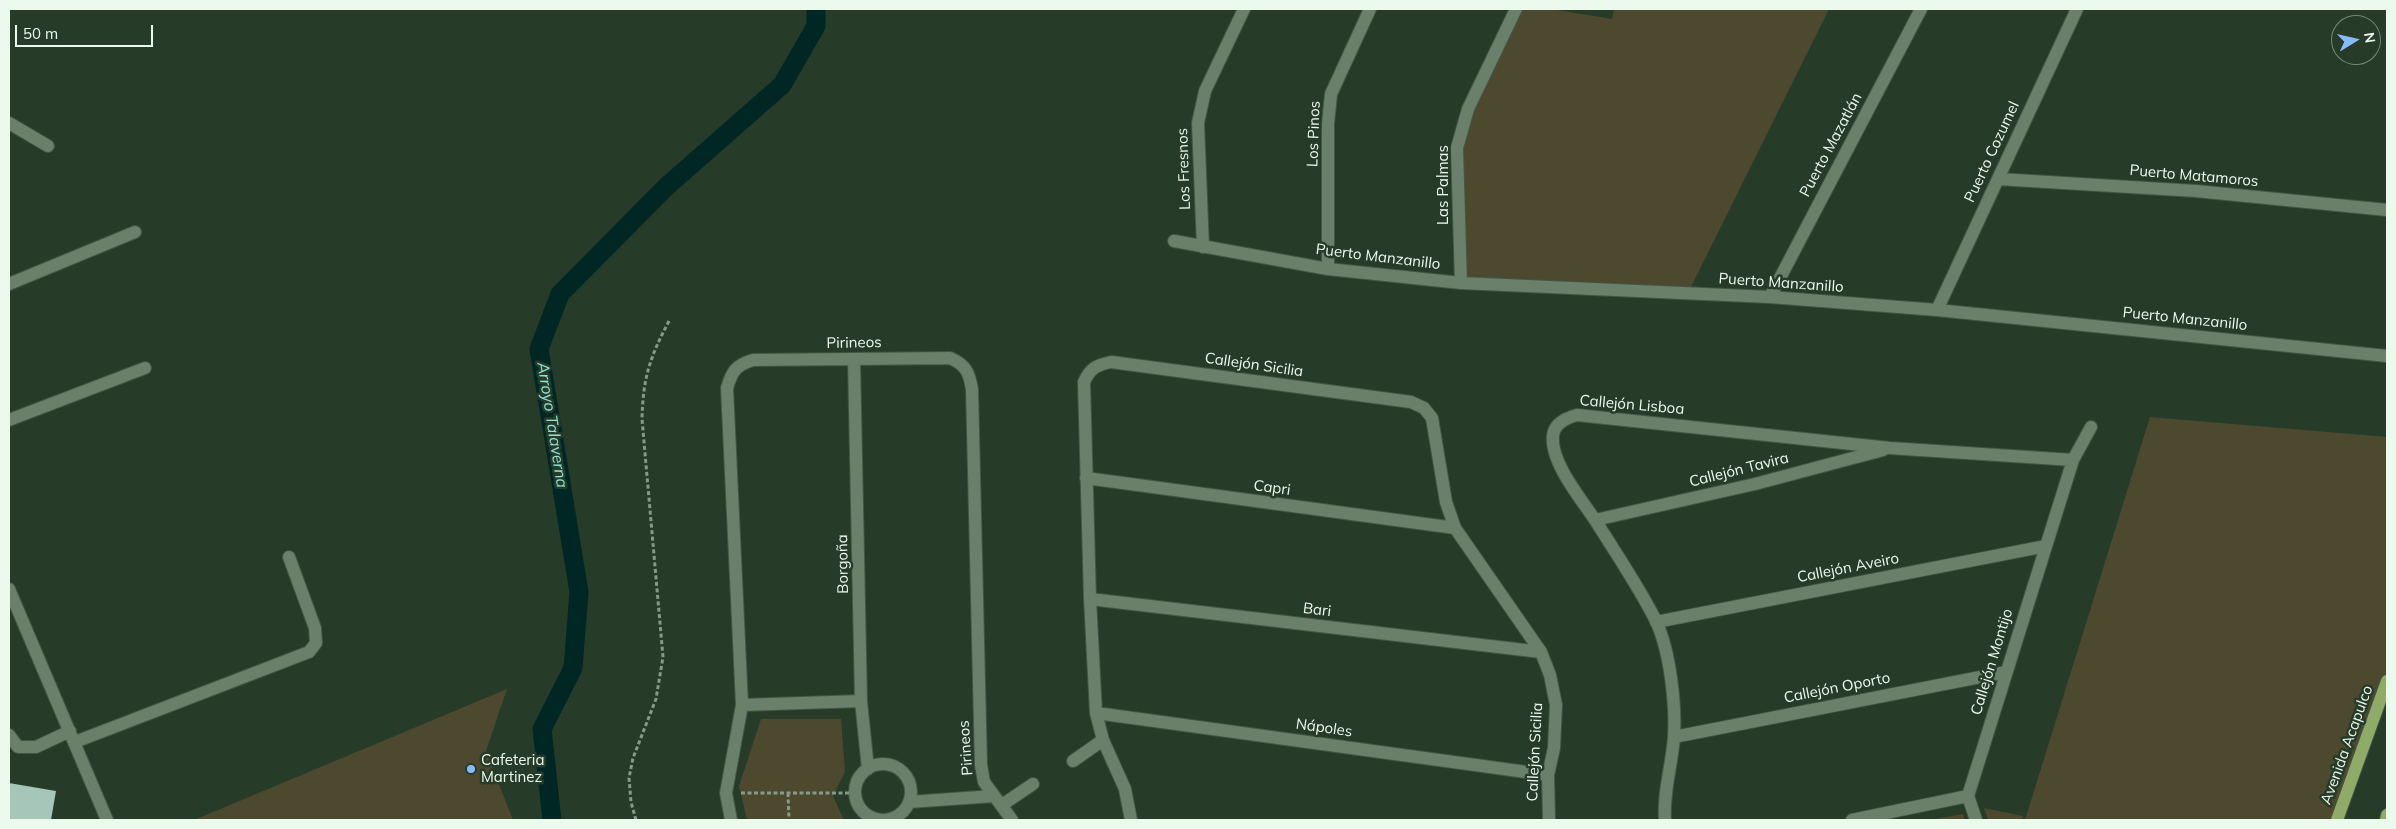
<!DOCTYPE html>
<meta charset="utf-8">
<style>
body{margin:0}
#map{position:relative;width:2396px;height:829px;overflow:hidden;background:#273b29;font-family:Mulish,sans-serif}
canvas{display:block}
.frame{position:absolute;inset:0;border:10px solid #ecf9ed;pointer-events:none}
.north{position:absolute;left:2331px;top:15px;width:50px;height:50px;box-sizing:border-box;background:#273b29;border:1px solid #768777;border-radius:50%;rotate:81deg;font-size:14px;font-weight:700;line-height:20px;text-align:center;color:#ecf9ed}
.north::after{content:'';display:block;margin:auto;width:18px;height:22px;background:#87bbfb;clip-path:polygon(50% 0,100% 100%,50% 72%,0 100%)}
.scale{position:absolute;left:15px;top:25px;width:138px;height:22px;box-sizing:border-box;border:2px solid #ecf9ed;border-top:0;padding-left:6px;font-size:15px;line-height:18px;white-space:nowrap;color:#ecf9ed;-webkit-text-stroke:4px #273b29;paint-order:stroke}
</style>
<div id="map">
<canvas width="2396" height="829"></canvas>
<div class="frame"></div>
<div class="north">N</div>
<div class="scale">50 m</div>
</div>
<script>
const context = document.querySelector('canvas').getContext('2d');
context.lineJoin = 'round';
function fillPath(path, color) { context.fillStyle = color; context.fill(path, 'evenodd'); }
function trace(path, color, width, dash) { context.strokeStyle = color; context.lineWidth = width; context.lineCap = dash ? 'butt' : 'round'; context.setLineDash(dash || []); context.stroke(path); }
function drawText(font, color, halo, rows, align = 'center') {
  context.font = font + ' Mulish,sans-serif'; context.lineWidth = 5; context.setLineDash([]); context.textBaseline = 'middle'; context.strokeStyle = halo; context.fillStyle = color; for (const [text, x, y, turn = 0] of rows) {
    context.save(); context.translate(x, y); context.rotate((+turn || 0) * Math.PI / 180); context.textAlign = isNaN(turn) ? turn : align; if (halo) context.strokeText(text, 0, 0); context.fillText(text, 0, 0); context.restore();
  }
}
fillPath(new Path2D(`
 M1522 9H1551L1612 19 1614 9H1829L1691 287 1471 279 1466 275 1459 153 1471 113Z
 M2150 417 2387 437V698L2344 820H2025Z
 M507 689 486 751 513 820H194Z
 M761 719H841L845 772 833 796 844 820H747L739 786Z
 M1984 808 2023 816 2022 820H1988Z
 M1963 814 1965 820H1930Z`), '#4c492e');
trace(new Path2D(`
 M552 820 542 729 573 668 579 592 539 349 560 294 666 187 782 85 816 26V9`), '#012725', 19);
fillPath(new Path2D(`
 M9 783 56 791 51 820H9Z`), '#a5c6b8');
const minor = new Path2D(`
 M9 123 48 146
 M1998 179 2196 191 2387 210
 M1174 241 1328 269 1461 283 1770 297 1937 310 2387 356
 M1203 247 1198 123 1205 91 1244 9
 M1328 269V124L1331 94 1370 9
 M1461 283 1457 148 1468 109 1516 9
 M9 284 135 232
 M1770 297 1921 9
 M1937 310 2077 9
 M854 359 861 701 868 769
 M9 420 145 368
 M1086 478 1455 528
 M1595 520 1755 484 1883 450
 M9 589 107 820
 M1090 599 1541 652
 M1656 622 2046 546
 M742 705 861 701
 M1096 713 1548 775
 M9 735 18 747H36L70 731
 M1674 737 2006 672
 M75 742 309 652 316 643 315 628 289 557
 M1073 761 1103 740
 M855 792a28 28 0 1 1 56 0a28 28 0 1 1-56 0Z
 M1968 796 2073 460 2091 427
 M1968 796 1976 820
 M909 802 994 796
 M1002 805 1033 784
 M731 820 726 793 742 705 727 388C732 371 736 365 753 360L950 358C966 365 969 372 972 389L981 765 984 782 1012 820
 M1131 820 1125 789 1103 740 1096 713 1090 599 1084 382C1090 368 1097 365 1111 362L1411 402 1424 408 1432 418 1446 502 1455 528 1541 652 1550 675 1556 705 1554 748 1548 775 1549 820
 M1665 820C1663 792 1672 765 1674 737 1676 704 1670 651 1656 621 1639 587 1617 555 1597 523 1583 501 1550 463 1553 436 1554 423 1566 418 1577 415L1890 448 2073 460
 M1852 820 1968 796`);
const major = new Path2D(`
 M2337 820 2387 681
 M2386 820 2387 815`);
trace(minor, '#445646', 14);
trace(major, '#445646', 14);
trace(new Path2D(`
 M741 793H855
 M788 793 789 820
 M636 820 631 802 629 778 633 758 656 699 663 657 642 419C643 377 650 357 669 321`), '#88998a', 3, [4, 2.5]);
trace(minor, '#6a806b', 12);
trace(major, '#8fab67', 12);
for (const [x, y, r, color] of [
 [471,769,5,"#87bbfb"]
]) { const dot = new Path2D(); dot.arc(x, y, r, 0, 2 * Math.PI); context.fillStyle = color; context.fill(dot); trace(dot, '#273b29', 2); }
drawText('15px', '#ecf9ed', '#273b29', [
 ["Los Pinos",1314,134,-88],
 ["Puerto Mazatlán",1831,145,-62],
 ["Puerto Cozumel",1992,152,-65],
 ["Los Fresnos",1184,169,-92],
 ["Puerto Matamoros",2194,176,5],
 ["Las Palmas",1443,185,-90],
 ["Puerto Manzanillo",1378,257,7],
 ["Puerto Manzanillo",1781,283,4],
 ["Puerto Manzanillo",2185,319,6],
 ["Pirineos",854,343,-1],
 ["Callejón Sicilia",1254,365,8],
 ["Callejón Lisboa",1632,405,5],
 ["Callejón Tavira",1739,470,-14],
 ["Capri",1272,488,8],
 ["Borgoña",843,564,-91],
 ["Callejón Aveiro",1848,568,-11],
 ["Bari",1317,610,7],
 ["Callejón Montijo",1992,662,-73],
 ["Callejón Oporto",1837,688,-11],
 ["Nápoles",1324,728,8],
 ["Avenida Acapulco",2347,745,-70],
 ["Pirineos",966,748,-94],
 ["Callejón Sicilia",1535,752,-87]
]);
drawText('15px', '#ecf9ed', '#273b29', [
 ["Cafeteria",481,760],
 ["Martinez",481,777]
], 'left');
drawText('italic 16px', '#8de1da', '#273b29', [
 ["Arroyo Talaverna",552,425,81]
]);
</script>
